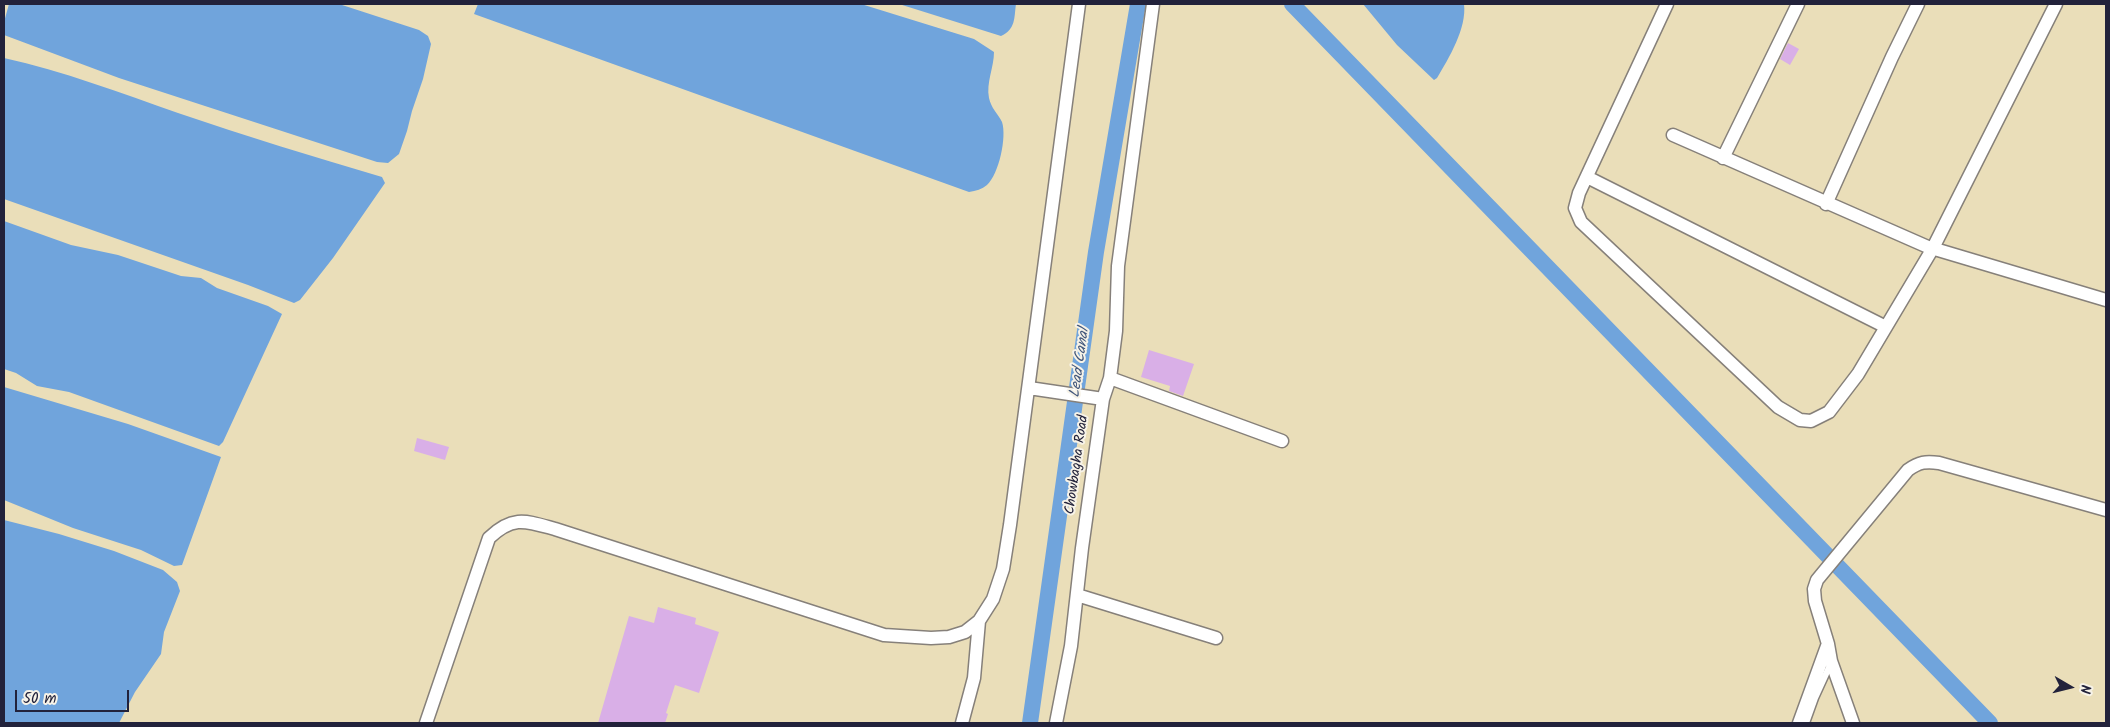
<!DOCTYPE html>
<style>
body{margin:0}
#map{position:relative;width:2110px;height:727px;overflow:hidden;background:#eadeb9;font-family:Kalam,sans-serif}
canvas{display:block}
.frame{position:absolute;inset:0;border:5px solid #22223b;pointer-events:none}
.north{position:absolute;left:2045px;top:662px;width:50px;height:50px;-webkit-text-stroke:4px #f7f3e8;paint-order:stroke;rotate:98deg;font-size:14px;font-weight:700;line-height:20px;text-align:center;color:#22223b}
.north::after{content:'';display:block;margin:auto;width:18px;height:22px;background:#22223b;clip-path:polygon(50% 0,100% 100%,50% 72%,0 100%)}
.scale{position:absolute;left:15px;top:690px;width:114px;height:22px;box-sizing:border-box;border:2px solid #22223b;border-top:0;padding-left:6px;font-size:15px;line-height:18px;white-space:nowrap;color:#22223b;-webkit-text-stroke:4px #f7f3e8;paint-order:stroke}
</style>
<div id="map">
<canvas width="2110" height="727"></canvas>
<div class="frame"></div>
<div class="north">N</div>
<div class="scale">50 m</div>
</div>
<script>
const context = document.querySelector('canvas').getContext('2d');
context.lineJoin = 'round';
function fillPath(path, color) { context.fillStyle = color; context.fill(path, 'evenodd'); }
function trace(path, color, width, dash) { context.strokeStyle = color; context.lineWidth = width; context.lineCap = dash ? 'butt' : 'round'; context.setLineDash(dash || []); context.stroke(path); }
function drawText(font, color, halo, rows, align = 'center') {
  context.font = font + ' Kalam,sans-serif'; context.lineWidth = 4; context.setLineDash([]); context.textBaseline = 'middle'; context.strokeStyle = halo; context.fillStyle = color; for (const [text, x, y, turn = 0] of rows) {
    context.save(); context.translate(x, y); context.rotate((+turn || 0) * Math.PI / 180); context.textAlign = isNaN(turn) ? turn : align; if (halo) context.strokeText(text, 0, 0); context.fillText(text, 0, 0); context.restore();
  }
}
fillPath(new Path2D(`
 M9 4H339L419 30 428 36 431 44 423 79 412 111 407 131 399 154 388 163 377 162 119 78 4 35V22Z
 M478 4H861L974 39 994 52C994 67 986 83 989 98 991 108 998 114 1002 122 1007 137 999 174 987 185 982 189 976 191 969 192L474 14Z
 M899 4H1016C1014 18 1016 29 1001 36Z
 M1363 4H1464C1467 28 1449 58 1437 78L1434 80 1397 45Z
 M4 58C63 71 121 93 178 113 246 136 314 157 382 177L385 183 333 258 300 300 294 303 248 285 4 199Z
 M4 221 71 245 118 255 181 276 201 278 217 288 268 306 282 314 223 442 219 446 69 392 37 386 16 373 4 369Z
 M4 387 128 424 221 457 182 565 174 566 141 550 73 528 4 500Z
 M4 520 59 534 114 551 163 570 177 582 180 591 164 632 161 654 135 692 119 723H4Z`), '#70a4dc');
trace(new Path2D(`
 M1292 4 1990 723
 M1030 723 1096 252 1138 4`), '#70a4dc', 16);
fillPath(new Path2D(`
 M1788 43 1799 49 1790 65 1780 59Z
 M1149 350 1194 364 1183 396 1169 391 1170 386 1141 377Z
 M417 438 449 447 445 460 414 451Z
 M658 607 696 618 695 624 719 632 699 693 675 685 666 713 668 714 665 723H598L629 616 654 623Z`), '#d9afe7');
const lane = new Path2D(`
 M1806 723 1815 698 1831 663`);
const street = new Path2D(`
 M1667 4 1579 193 1575 208 1581 222 1778 407 1800 420 1811 421 1829 412 1858 374 1933 248 2056 4
 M1673 135 1928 247 2106 300
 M1723 158 1798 4
 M1587 177 1886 327
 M1826 204 1892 57 1918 4
 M1110 378 1282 441
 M1029 388 1103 399
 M1077 595 1216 638
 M426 723 489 538C513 515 526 521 555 529L884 635 931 638 949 637 965 632 979 621 993 599 1003 569 1010 525 1079 4
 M962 723 974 678 979 621
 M1056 723 1071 646 1082 548 1103 399 1110 378 1116 331 1118 266 1153 4
 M1799 723 1827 646
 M1853 723 1831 661 1828 644 1815 601 1814 589 1817 580 1908 470C1919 462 1926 461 1939 463L2106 510`);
trace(lane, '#86807a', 9);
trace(street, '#86807a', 15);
trace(lane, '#fff', 6);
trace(street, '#fff', 12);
drawText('14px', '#22223b', '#f7f3e8', [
 ["Chowbagha Road",1078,465,-82]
]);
drawText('italic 15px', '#41567b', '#f7f3e8', [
 ["Lead Canal",1081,363,-82]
]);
</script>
